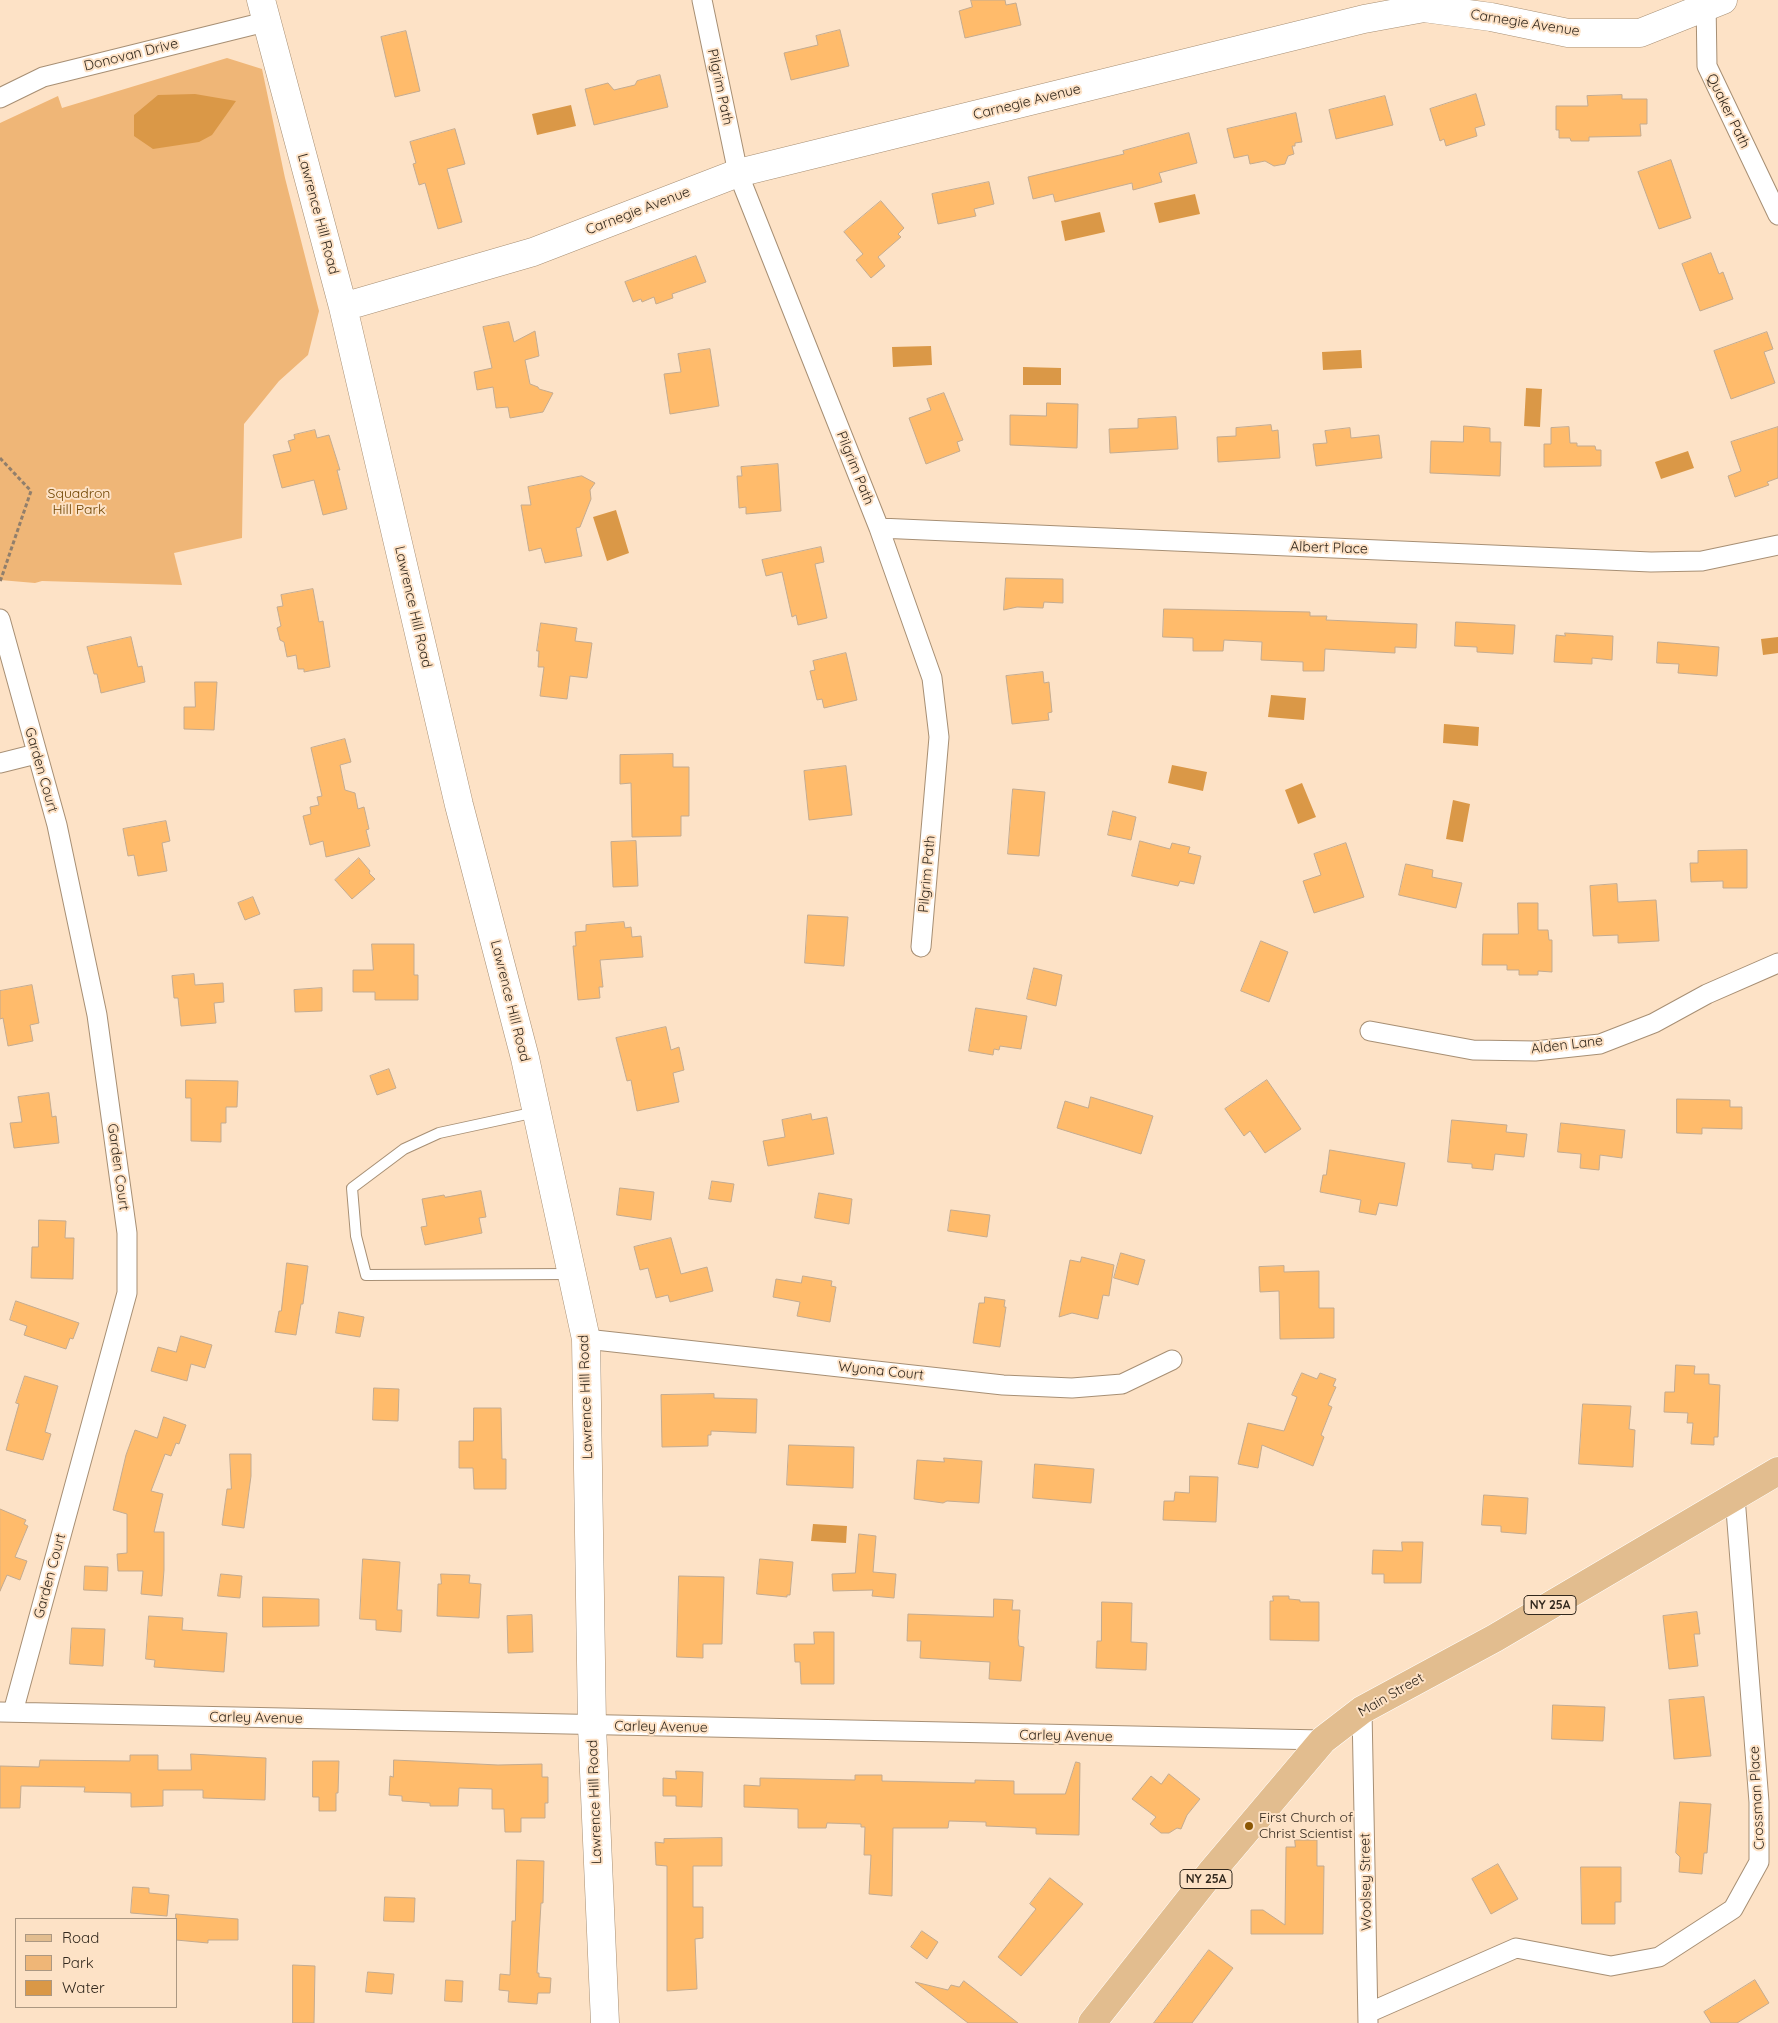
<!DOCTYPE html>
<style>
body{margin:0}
#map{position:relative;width:1778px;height:2023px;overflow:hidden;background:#fde2c6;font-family:Quicksand,sans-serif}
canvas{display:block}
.legend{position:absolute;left:15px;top:1918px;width:162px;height:90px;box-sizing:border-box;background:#fde2c6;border:1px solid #ac9882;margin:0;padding:6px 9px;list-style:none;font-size:15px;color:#32281d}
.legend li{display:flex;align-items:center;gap:10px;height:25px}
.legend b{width:25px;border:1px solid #ac9882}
</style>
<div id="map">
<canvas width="1778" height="2023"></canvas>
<ul class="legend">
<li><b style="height:6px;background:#e2bd8f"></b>Road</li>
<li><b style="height:14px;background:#efb677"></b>Park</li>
<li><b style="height:14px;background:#da9847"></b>Water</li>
</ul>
</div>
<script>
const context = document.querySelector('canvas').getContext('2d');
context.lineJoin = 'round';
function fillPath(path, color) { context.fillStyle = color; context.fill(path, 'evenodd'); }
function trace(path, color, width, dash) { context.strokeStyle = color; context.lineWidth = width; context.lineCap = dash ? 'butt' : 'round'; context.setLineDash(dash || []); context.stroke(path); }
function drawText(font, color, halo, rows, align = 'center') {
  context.font = font + ' Quicksand,sans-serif'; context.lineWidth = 4; context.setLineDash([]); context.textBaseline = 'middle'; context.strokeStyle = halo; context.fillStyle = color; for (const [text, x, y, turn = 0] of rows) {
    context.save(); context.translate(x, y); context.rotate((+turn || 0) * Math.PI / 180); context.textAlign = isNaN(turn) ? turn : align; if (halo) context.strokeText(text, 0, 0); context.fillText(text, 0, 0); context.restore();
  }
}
fillPath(new Path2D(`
 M227 58 262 69 285 178 319 311 308 355 279 381 244 424 242 538 174 553 182 585 42 581 35 583 0 580V123L58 96 62 108Z`), '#efb677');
fillPath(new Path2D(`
 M195 94 236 101 212 135 199 142 153 149 134 136V115L158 95Z
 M571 105 576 126 537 135 532 114Z
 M1195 194 1200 214 1159 223 1154 203Z
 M1100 212 1105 232 1065 241 1061 221Z
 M931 346 932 365 893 367 892 347Z
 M1361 350 1362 368 1323 370 1322 352Z
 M1023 367 1061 368V385H1023Z
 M1526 388 1542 389 1540 427 1524 426Z
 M1688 451 1694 468 1661 479 1655 462Z
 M616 510 629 553 607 561 593 517Z
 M1778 637V653L1763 655 1761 639Z
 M1271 695 1306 698 1304 720 1268 717Z
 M1444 724 1479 727 1478 746 1443 743Z
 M1172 765 1207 772 1203 791 1168 783Z
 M1302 783 1316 817 1298 824 1285 790Z
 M1453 800 1470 804 1463 842 1446 839Z
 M813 1524 847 1526 846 1543 811 1541Z`), '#da9847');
const building = new Path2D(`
 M971 0H1005L1006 5 1016 3 1021 25 965 38 959 11 972 7Z
 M840 30 849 66 791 80 784 53 818 45 816 36Z
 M406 31 420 91 395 97 381 37Z
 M660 75 668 107 594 125 585 89 608 83 614 90 635 85 637 81Z
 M1476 94 1485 125 1475 128 1477 136 1446 146 1444 139 1440 141 1430 109Z
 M1622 95V99H1647V124H1640L1641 136 1589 137V141H1571L1570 138H1559V130H1556V106H1588L1587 96Z
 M1385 96 1393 125 1336 139 1329 110Z
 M1296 113 1302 142 1295 143V146H1292L1294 154 1288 156 1285 164 1274 166 1265 161 1250 164 1248 155 1234 158 1227 129Z
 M455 129 465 164 447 169 462 222 438 229 425 183 419 185 413 164 416 163 410 142Z
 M1189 133 1197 163 1159 173 1162 182 1133 190 1132 183 1055 202 1053 194 1033 199 1028 177 1124 154 1123 151Z
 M1671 160 1691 218 1659 229 1638 172Z
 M989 182 994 204 974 209 976 216 938 224 932 194Z
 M881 201 904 228 898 234 901 237 878 257 885 266 871 278 856 260 863 254 844 232Z
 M1711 253 1719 274 1723 272 1733 299 1700 311 1682 264Z
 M696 256 706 282 672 294 673 298 656 304 654 297 642 302 641 299 633 302 625 282Z
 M509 322 514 342 535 331 539 356 525 360 530 384 538 387 539 389 553 393 543 412 510 418 508 407 496 408 493 387 477 390 474 372 492 368 483 327Z
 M1767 332 1773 349 1764 352 1775 383 1731 399 1714 351Z
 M710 349 719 406 670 414 664 374 681 372 678 354Z
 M944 393 963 440 957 442 960 451 926 464 909 418 931 410 927 399Z
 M1047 403 1078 404 1077 448 1010 445V415L1046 416Z
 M1176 417 1178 449 1110 453 1109 429 1138 428V419Z
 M1271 425 1272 431 1278 430 1280 458 1218 462 1217 437 1236 436V428Z
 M1464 426 1490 428V442H1501L1500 476 1430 473 1431 441 1463 442Z
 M1569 427 1570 443H1577V446H1595L1596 450H1601V466L1544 467V444H1551V428Z
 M1778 427V478L1767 482 1769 485 1735 497 1728 476 1741 471 1731 442Z
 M1350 428 1351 438 1379 435 1382 458 1316 466 1313 444 1327 443 1325 431Z
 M315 430 317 438 329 435 340 470H337L347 509 323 515 314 480 282 488 273 455 291 451 288 441 295 439 294 435Z
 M778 464 781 511 746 514V507L739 508 737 476H742L741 467Z
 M582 476 595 483 590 490 591 499 580 527 576 528 582 556 545 563 541 548 529 551 521 505H531L528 487Z
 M821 547 824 562 815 564 827 618 798 625 796 615 792 617 782 572 766 576 762 560Z
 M1006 578 1063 579V603L1044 602 1043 608 1017 607 1004 610Z
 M313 589 319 622 323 621 330 667 304 672V669H298L296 655 287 657 284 642 280 640 277 628 281 626 277 607 283 606 281 595Z
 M1164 609 1310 612V616H1327L1326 620 1417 624 1416 648 1395 647V653L1325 649 1324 671H1303V662L1261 660 1262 642 1224 640 1223 651H1193V638L1163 637Z
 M1456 622 1515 625 1513 654 1477 652V647L1455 646Z
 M541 623 577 628 575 641 592 643 587 678 570 676 567 699 540 696 544 667H538L539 651H537Z
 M1565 633 1613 636 1612 660 1592 658V664L1554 662 1556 635 1565 636Z
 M131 637 138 667 142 666 145 682 101 693 97 674H94L87 647Z
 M1658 642 1719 647 1717 676 1678 673 1679 664 1657 663Z
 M846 653 857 700 824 708 822 699 817 700 810 671 815 670 813 661Z
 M1043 672 1044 683 1049 682 1052 712 1048 713 1049 720 1012 724 1006 676Z
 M195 682H217L214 730 184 729V707H195Z
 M345 739 351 762 340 765 345 790 355 793 358 809 364 807 369 829 366 830 370 846 326 857 323 841 310 845 303 816 311 814 310 807 319 805 317 797 322 796 311 748Z
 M673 754V767H689V816H681V836L632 837 631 783 620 784V755Z
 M846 766 852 815 809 820 804 771Z
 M1013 789 1045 792 1039 856 1008 854Z
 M1113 811 1136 817 1131 840 1108 835Z
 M166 821 170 841 162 843 167 871 138 876 134 855 128 856 123 829Z
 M636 841 638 886 613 887 611 842Z
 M1140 841 1170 849 1172 843 1190 847 1188 853 1201 856 1194 884 1180 881 1178 886 1132 876Z
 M1346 843 1364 897 1314 913 1303 881 1321 875 1314 854Z
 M1747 850V888H1723V881L1691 882 1690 863H1698V851Z
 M359 858 370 871 369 873 375 879 352 899 335 880Z
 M1406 864 1433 870 1432 877 1462 883 1456 908 1399 895Z
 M1617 884 1618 902 1656 900 1659 941 1618 943V935L1593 936 1590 886Z
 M253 897 260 914 245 920 238 903Z
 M1518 903H1538V930H1548L1549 940H1552V972L1538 971V975H1519V970H1507V965H1482L1483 934H1518Z
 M808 915 848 917 844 966 805 963Z
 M624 922 625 928 631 927 632 937 641 936 643 957 600 960 603 987H599L600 998 578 1000 573 946H576L575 932 586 931V925Z
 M1261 941 1288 952 1269 1002 1241 991Z
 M372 944H414V975H418V1000H375V992H353V970H373Z
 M1034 968 1062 975 1056 1006 1027 999Z
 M194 974 195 985 223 983 224 1002 214 1003 216 1023 181 1026 178 998H174L172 976Z
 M32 985 39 1023 30 1025 33 1041 8 1046 3 1018 0 1019V991Z
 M322 988V1011L295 1012 294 990Z
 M976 1008 1027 1016 1021 1049 1000 1046 999 1050 994 1049 993 1055 969 1051Z
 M666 1027 671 1050 679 1047 684 1070 673 1073 679 1102 637 1111 631 1080 627 1081 616 1038Z
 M389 1069 396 1088 377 1095 370 1076Z
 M186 1080 238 1081 237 1107H226V1123H221V1142L191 1141V1098H186Z
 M1267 1080 1301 1129 1265 1153 1250 1131 1244 1136 1225 1109Z
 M49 1093 52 1117 56 1116 59 1143 14 1148 10 1123 22 1122 18 1097Z
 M1091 1097 1153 1116 1141 1154 1057 1128 1065 1101 1088 1108Z
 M1677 1099 1730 1100V1107H1742V1129L1702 1128V1134L1677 1133Z
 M811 1114 812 1120 827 1117 834 1154 768 1166 763 1141 785 1137 782 1120Z
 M1452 1120 1507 1125 1506 1132 1527 1134 1524 1157 1495 1154 1493 1170 1472 1168V1164L1448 1162Z
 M1561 1123 1625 1130 1622 1158 1600 1155 1599 1170 1580 1168 1581 1154 1558 1152Z
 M1330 1150 1405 1163 1397 1206 1379 1203 1376 1215 1359 1212 1361 1200 1320 1192 1323 1175H1326Z
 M712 1181 734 1184 731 1202 709 1199Z
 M620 1188 654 1192 651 1220 617 1215Z
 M481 1191 486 1217 479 1218 482 1233 425 1245 421 1227 427 1226 422 1199 444 1195 445 1197Z
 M819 1193 852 1199 849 1224 815 1218Z
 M951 1210 990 1215 987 1237 948 1231Z
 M39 1220 66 1221 65 1238H74L73 1279 31 1278 32 1247H38Z
 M671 1238 681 1274 707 1267 713 1291 670 1302 668 1295 656 1298 648 1268 640 1270 634 1247Z
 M1121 1253 1145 1260 1138 1285 1114 1278Z
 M1082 1257 1114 1265 1109 1296 1103 1295 1098 1319 1072 1313 1059 1317 1070 1260 1080 1262Z
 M287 1263 308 1266 303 1304H301L296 1335 275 1332 279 1311H281Z
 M1284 1266V1272L1319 1271V1308H1334V1338L1280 1339 1279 1291 1260 1292 1259 1267Z
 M803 1276 832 1281 831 1286 836 1287 830 1322 797 1316 800 1302 773 1297 776 1279 801 1283Z
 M985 1297 1005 1300 1004 1307H1006L1000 1347 973 1343 979 1303H984Z
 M16 1301 79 1323 73 1339 70 1338 66 1349 24 1335 27 1326 10 1320Z
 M339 1312 364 1317 360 1337 336 1333Z
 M181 1336 212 1345 205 1368 191 1364 187 1381 151 1371 158 1347 176 1352Z
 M1676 1365 1695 1366 1694 1374H1709V1384L1720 1385 1718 1437H1714V1445L1691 1444 1693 1423H1687L1688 1413 1664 1412 1665 1392H1674Z
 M1302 1373 1317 1379 1320 1373 1336 1379 1333 1386 1336 1387 1328 1405 1332 1407 1321 1435 1324 1437 1313 1466 1262 1445 1258 1468 1238 1464 1248 1423 1284 1431 1297 1397 1292 1395Z
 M25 1376 58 1386 45 1432 51 1434 43 1460 6 1450 19 1404 16 1403Z
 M374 1388 399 1389 398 1421 373 1420Z
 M714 1394V1398L757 1399 756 1433 711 1431V1435H708V1446L662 1447 661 1395Z
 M1583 1404 1631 1406 1629 1429 1635 1430 1633 1467 1579 1464Z
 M474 1408H501L502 1459H506V1489H474L473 1468H459V1441H473Z
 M164 1417 186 1425 179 1444 176 1443 171 1456 165 1454 151 1491 163 1494 154 1532H164V1570L162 1596 141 1594 143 1571H118L117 1554 127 1553V1514L113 1510 126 1455 135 1430 157 1438Z
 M789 1445 854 1447 853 1488 787 1485Z
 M230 1454H251V1476L244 1528 222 1525 227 1489H231Z
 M944 1458 982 1461 979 1503 947 1501 943 1503 914 1499 917 1460 944 1462Z
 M1035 1464 1094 1469 1091 1503 1033 1498Z
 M1190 1476 1218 1477 1216 1522 1163 1520 1164 1501H1174L1175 1492 1189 1493Z
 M1484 1495 1528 1498 1526 1534 1501 1532V1526L1482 1525Z
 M0 1509 26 1520 24 1524 28 1526 15 1557 27 1561 20 1580 7 1575 0 1591Z
 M859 1534 876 1536 873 1572 896 1574 894 1598 872 1596 873 1590 833 1591 832 1574 855 1573Z
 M1402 1542H1423L1421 1583H1384V1574H1372L1373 1550 1402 1551Z
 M363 1559 400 1562 397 1610H402L401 1632 376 1630V1620L360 1619Z
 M760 1559 793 1562 790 1595H787V1597L757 1594Z
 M85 1566 108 1567 107 1591 84 1590Z
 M221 1574 242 1576 240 1598 218 1596Z
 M441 1574 470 1575 469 1583 481 1584 479 1618 437 1616 438 1584H441Z
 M679 1576 724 1577 722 1644H703V1658L677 1657Z
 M1273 1596H1289V1599L1300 1600V1602H1319V1641L1270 1640V1601H1273Z
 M263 1597 319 1599V1626L263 1627Z
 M994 1599 1013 1600 1012 1610H1020L1018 1638 1019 1646 1024 1647 1021 1681 989 1679 990 1662 920 1658 921 1641H907L908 1614 993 1617Z
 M1102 1602 1132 1603 1131 1642 1147 1643 1146 1670 1096 1668 1097 1641H1101Z
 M1697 1612 1700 1634H1694L1698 1666 1669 1669 1663 1616Z
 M532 1615 533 1652 508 1653 507 1616Z
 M149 1616 183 1618 182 1630 227 1633 224 1672 154 1667 155 1660 146 1659Z
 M72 1628 105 1629 103 1666 70 1664Z
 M814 1632H834V1684H801L800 1662H795L794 1644H814Z
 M1704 1697 1711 1756 1674 1759 1669 1700Z
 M1553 1705 1605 1707 1603 1741 1552 1739Z
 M191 1754 266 1758 265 1800 203 1798V1790H163V1806L131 1807V1793L84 1792 85 1787 21 1786 20 1808H0V1766L39 1767 40 1760 130 1761V1755H158V1770H191Z
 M394 1760 498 1765 542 1764V1777H548V1803H545V1818H521V1832H505L504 1809H492V1789L459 1788 458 1806H430V1803L402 1801V1796L389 1795 390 1776 393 1777Z
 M313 1761H339L338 1793H336V1811H319V1797H313Z
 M1076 1762 1080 1763 1079 1835 1036 1834V1828L986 1826V1822L949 1821 948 1828H893L892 1896 869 1894 871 1855H864L865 1827H861V1824L827 1823 826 1828H798V1809L744 1807V1785L760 1786V1778L855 1780V1775H882V1781L975 1783V1780L1014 1781V1794H1065Z
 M676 1771 703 1772 702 1807 676 1806V1796H663V1778L676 1779Z
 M1169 1774 1200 1799 1187 1815 1181 1829 1177 1828 1169 1833H1161L1150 1824 1156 1817 1132 1799 1151 1776 1161 1784Z
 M1680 1802 1711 1804 1707 1853H1704L1702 1874 1679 1872 1680 1857 1676 1853Z
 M722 1838V1866H693V1907H703V1938L695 1939 697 1989 667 1991V1866L656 1865 655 1842 664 1843V1839Z
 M1295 1840H1317V1866H1324L1323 1934H1251V1910H1263L1285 1925 1286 1847H1295Z
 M517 1860 544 1861 543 1903H541L537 1973H539V1977L551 1978 550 1993H538L537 2004 508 2002 509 1991 499 1990 500 1974 510 1975 512 1921H515Z
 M1498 1864 1518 1899 1491 1914 1472 1879Z
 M1581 1867H1621V1902H1615V1924H1582Z
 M1050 1878 1083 1904 1021 1976 998 1957 1036 1909 1030 1904Z
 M133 1887 149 1888V1893L169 1895 167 1916 131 1913Z
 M385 1897 415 1898 414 1922 384 1921Z
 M176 1914 238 1919V1940H208V1943L176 1940Z
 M922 1931 938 1942 927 1959 911 1947Z
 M1209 1950 1233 1968 1192 2023H1154Z
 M293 1965 315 1966 314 2023H293Z
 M368 1972 394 1974 392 1994 366 1992Z
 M446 1980 463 1981 462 2002 445 2001Z
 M1755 1980 1769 2003 1737 2023H1711L1704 2012Z
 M964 1981 1018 2023H968L915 1982 948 1990 951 1985 959 1987Z`);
fillPath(building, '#ffbb6b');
trace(building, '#c4ab90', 1);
const lane = new Path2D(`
 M536 1112 439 1133 404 1149 352 1188 356 1236 366 1275 571 1274`);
const street = new Path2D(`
 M702 0 738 173 879 528 932 678 939 737 921 947
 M1706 0 1707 66 1778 215
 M0 98 43 77 265 22
 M879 528 1651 562 1702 561 1778 545
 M0 619 57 825 97 1015 127 1233V1293L13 1712
 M0 763 36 754
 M1370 1031 1473 1050 1535 1051 1600 1044 1654 1023 1707 994 1778 963
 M586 1339 1003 1385 1072 1388 1122 1384 1172 1360
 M1362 1710 1368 2023
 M0 1712 1323 1740
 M1368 2013 1516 1948 1611 1966 1659 1957 1733 1909 1759 1862V1802L1735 1497`);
const secondary = new Path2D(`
 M261 0 343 307 459 805 525 1058 586 1339 592 1726 605 2023
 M343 307 533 252 738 173 1364 19 1424 8 1491 17 1568 33H1640L1723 0`);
const primary = new Path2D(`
 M1092 2023 1213 1870 1323 1740 1362 1710 1495 1638 1778 1471`);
trace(lane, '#a78f74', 12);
trace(street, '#a78f74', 21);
trace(secondary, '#a78f74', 29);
trace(primary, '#fff', 29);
trace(new Path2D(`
 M0 458 31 491 0 582`), '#917f6c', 3, [4, 2.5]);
trace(lane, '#fff', 10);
trace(street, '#fff', 19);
trace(secondary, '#fff', 28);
trace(primary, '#e2bd8f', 28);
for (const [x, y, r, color] of [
 [1249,1826,5,"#8b5704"]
]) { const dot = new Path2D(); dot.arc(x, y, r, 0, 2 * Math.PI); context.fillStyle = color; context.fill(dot); trace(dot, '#fde2c6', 2); }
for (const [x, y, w] of [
 [1550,1605,52],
 [1206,1879,52]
]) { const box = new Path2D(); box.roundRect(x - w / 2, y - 9.5, w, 19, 4); context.fillStyle = '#fde2c6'; context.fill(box); trace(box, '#32281d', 1); }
drawText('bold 12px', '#32281d', null, [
 ["NY 25A",1550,1605],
 ["NY 25A",1206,1879]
]);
drawText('14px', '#32281d', '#fde2c6', [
 ["Carnegie Avenue",1525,23,9],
 ["Donovan Drive",131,55,-14],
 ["Pilgrim Path",720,87,78],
 ["Carnegie Avenue",1027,102,-14],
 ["Quaker Path",1728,111,64],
 ["Carnegie Avenue",638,211,-21],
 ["Lawrence Hill Road",318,214,75],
 ["Pilgrim Path",855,468,68],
 ["Albert Place",1329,548,2],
 ["Lawrence Hill Road",413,607,77],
 ["Garden Court",41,770,74],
 ["Pilgrim Path",927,874,-85],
 ["Lawrence Hill Road",510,1001,76],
 ["Alden Lane",1567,1045,-7],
 ["Garden Court",118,1167,82],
 ["Wyona Court",881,1371,6],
 ["Lawrence Hill Road",586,1397,-92],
 ["Garden Court",50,1576,-75],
 ["Main Street",1391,1695,-30],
 ["Carley Avenue",256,1718,1],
 ["Carley Avenue",661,1727,1],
 ["Carley Avenue",1066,1736,1],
 ["Crossman Place",1757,1798,-93],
 ["Lawrence Hill Road",595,1802,-92],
 ["Woolsey Street",1366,1882,-91]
]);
drawText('14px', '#714603', '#fde2c6', [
 ["Squadron",79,494],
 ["Hill Park",79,510]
]);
drawText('14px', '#32281d', '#fde2c6', [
 ["First Church of",1259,1818],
 ["Christ Scientist",1259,1834]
], 'left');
</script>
